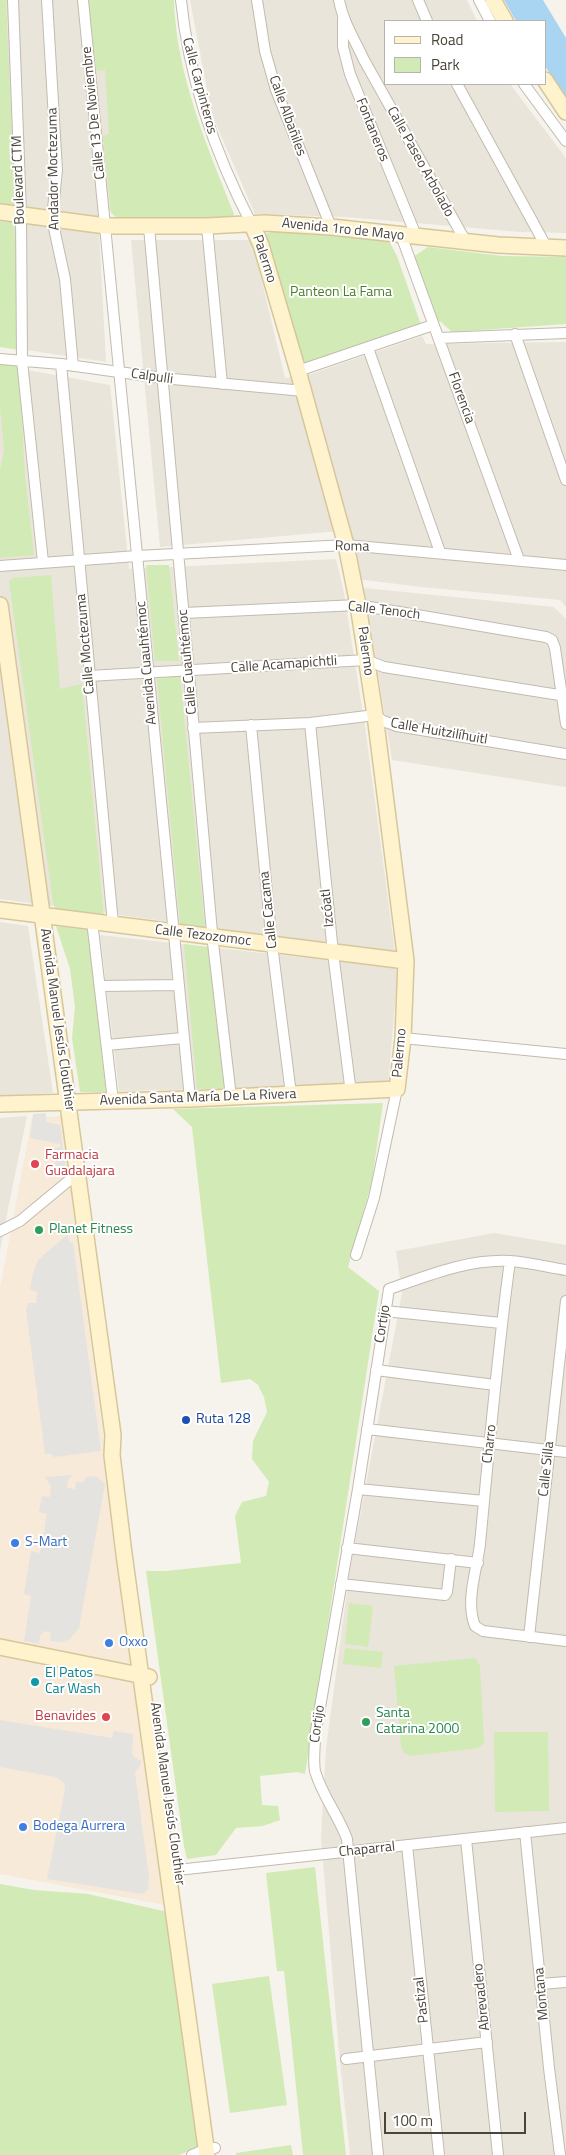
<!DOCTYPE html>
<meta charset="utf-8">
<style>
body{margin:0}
#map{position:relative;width:566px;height:2155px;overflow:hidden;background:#f6f3ec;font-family:"Titillium Web",sans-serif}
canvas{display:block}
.legend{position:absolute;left:384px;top:20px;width:162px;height:65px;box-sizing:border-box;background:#fff;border:1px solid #b7b4b0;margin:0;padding:6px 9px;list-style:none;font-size:15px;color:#4b4439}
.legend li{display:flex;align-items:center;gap:10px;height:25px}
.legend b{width:25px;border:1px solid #b7b4b0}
.scale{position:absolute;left:384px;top:2112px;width:142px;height:22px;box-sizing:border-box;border:2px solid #4b4439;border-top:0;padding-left:6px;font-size:15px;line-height:18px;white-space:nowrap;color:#4b4439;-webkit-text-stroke:4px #fff;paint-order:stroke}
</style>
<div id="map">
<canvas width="566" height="2155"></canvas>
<ul class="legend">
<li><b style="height:6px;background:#fff3cd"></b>Road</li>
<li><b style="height:14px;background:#d2eab5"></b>Park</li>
</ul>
<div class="scale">100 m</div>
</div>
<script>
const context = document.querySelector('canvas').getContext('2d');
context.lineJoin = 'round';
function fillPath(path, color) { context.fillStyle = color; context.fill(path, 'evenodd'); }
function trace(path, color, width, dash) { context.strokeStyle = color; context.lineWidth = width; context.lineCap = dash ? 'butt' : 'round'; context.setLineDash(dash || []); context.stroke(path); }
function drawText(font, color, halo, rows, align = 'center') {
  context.font = font + ' "Titillium Web",sans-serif'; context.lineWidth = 4; context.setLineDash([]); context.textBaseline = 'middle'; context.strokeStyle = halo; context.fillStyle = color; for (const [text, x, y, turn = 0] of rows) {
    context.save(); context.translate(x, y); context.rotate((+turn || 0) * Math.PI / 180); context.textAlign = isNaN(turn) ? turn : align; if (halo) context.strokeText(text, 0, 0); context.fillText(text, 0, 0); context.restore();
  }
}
fillPath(new Path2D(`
 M0 0H166L171 56 227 212 98 211 106 362 0 346Z
 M190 0H467L477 21H385V84H510L566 158V233L520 232 345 217 255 214 212 115Z
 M131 240H252L285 378 311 374 422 336 426 344 566 342V607L560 600 421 587 357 579 350 530 160 547Z
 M0 365 110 385 129 569 336 559 344 593 365 726 395 952 0 899Z
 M364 588 554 607 566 619V787L392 760Z
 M0 922 28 926 53 1093 0 1096Z
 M100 935 398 968 388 1085 119 1091Z
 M27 1116 7 1214 0 1251V1118Z
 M494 1233 566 1245V2155H350L339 2052 321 1838 326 1748 350 1569 402 1293 396 1251Z`), '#eae5da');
fillPath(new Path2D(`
 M61 1116 113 1510 165 1905 0 1874V1288L32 1118Z`), '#f7ead8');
fillPath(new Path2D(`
 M0 0H6L15 207 0 205Z
 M89 0H174C176 74 207 146 234 214L232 217H116L111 213 103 136 109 134 105 70 96 71Z
 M0 222H14L20 350 0 347Z
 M275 231 389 241 397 256 422 328 303 366 267 246 265 234Z
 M428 247 502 256 566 257V324L452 332 441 322 437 321 413 257Z
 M0 364 19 367 25 476 34 555 0 558V471L4 450 0 406Z
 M146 565H169L179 661H155Z
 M51 575 60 689 82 684 104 918 56 910 53 903 9 581 13 578Z
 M180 676 205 928 180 924 157 679Z
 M56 926 88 930 106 1092H80L72 1038 75 1007 70 969Z
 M184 944 208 947 224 1088 197 1089Z
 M383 1103 372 1181 348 1267 379 1291 305 1774 297 1772 260 1776 262 1805 278 1806 280 1820 263 1826 236 1828 216 1855 187 1859 184 1846 146 1571H166L241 1563 235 1516 242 1502 266 1496 269 1482 252 1459 253 1441 267 1412 264 1397 258 1385 250 1379 221 1383 192 1127 173 1109Z
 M349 1603 373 1606 368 1647 345 1644Z
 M345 1648 383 1652 381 1668 343 1664Z
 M475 1658 480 1666 484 1744 478 1748 411 1756 404 1753 401 1746 394 1666Z
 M494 1732H548L549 1811 495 1812Z
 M315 1867 346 2155H303L286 1989 284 1971H277L266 1873Z
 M0 1884 34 1890 88 1894 168 1912 200 2143 198 2147 179 2155H0Z
 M269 1976 287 2105 230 2113 212 1984Z
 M291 2145 293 2155H236V2153Z`), '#d2eab5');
fillPath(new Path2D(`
 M46 1113V1122L60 1125 66 1169 57 1171 53 1149 60 1147V1144L30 1138 33 1114Z
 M67 1235 70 1242 73 1243 101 1451 54 1457 52 1454H45L26 1310 28 1303H36L37 1292 30 1290 32 1277 38 1260Z
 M72 1475 68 1480 67 1488 75 1489 76 1482H84L85 1477 96 1476 105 1484 79 1628 70 1639 62 1642 50 1641 51 1633 45 1631 40 1635 39 1644 24 1641 31 1596 24 1594 31 1551 40 1553 47 1514 39 1512 42 1496 50 1497 51 1487 45 1477Z
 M0 1720 112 1738 114 1731 133 1734 132 1755 142 1762 135 1773 149 1877 148 1889 143 1894 47 1879 65 1790 64 1783 55 1777 0 1767Z`), '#e5e3e0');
fillPath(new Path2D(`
 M504 0H543L566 38V99L545 66V21H516Z`), '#a9d4f2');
const street = new Path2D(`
 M13 0 21 214 22 361 43 562
 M47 0 57 170 52 219 65 279 73 366
 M83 0C121 366 152 733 190 1099
 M181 0C189 80 215 154 252 225
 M257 0 265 51 276 90 331 227
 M339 0C343 22 355 40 364 60L466 242
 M418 0 427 21
 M479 0 490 21
 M343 19V47L350 74 417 238
 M457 84 547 248
 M524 84 566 141
 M207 226 222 384
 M149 227 213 943 231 1097
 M401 235 519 560
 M515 334 566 480
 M439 338 566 333
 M368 348 440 552
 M0 359 61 364 162 378 304 391
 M61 364 113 924
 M298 371 433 325
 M0 566 137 556 346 545 566 565
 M184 613 358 605 546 637 552 640 555 648 566 724
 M89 676 366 660 384 667 566 696
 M310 723 333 953 351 1093
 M251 725 272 945 291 1094
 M193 728 310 723 375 715 383 721 397 726 566 754
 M92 921 113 1101
 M100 986 177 985
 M403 1038 566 1054
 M107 1045 183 1038
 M0 1231 20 1221 78 1173
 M356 1255 374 1198 397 1089
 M510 1261C497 1355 489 1449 480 1544 477 1570 465 1601 475 1626L483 1631 566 1641
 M385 1311 501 1323
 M376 1370 495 1385
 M367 1429 566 1452
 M358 1489 484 1501
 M347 1548 478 1563
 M341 1584 445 1595 447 1592 451 1559
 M529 1637 566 1301
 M525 1832 549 2068 560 2155
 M466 1839 498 2155
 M407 1845 439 2155
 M168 1871 566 1828
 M541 1984 566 1982
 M346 2059 487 2042
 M192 2155 206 2149 215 2148
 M378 2155 347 1839C339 1816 322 1796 315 1771 313 1761 315 1747 315 1736L358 1489 389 1289C427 1276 467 1259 509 1261 528 1262 547 1267 566 1270`);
const secondary = new Path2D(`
 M493 0 505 21
 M545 80 566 112
 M0 212 106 226H207L265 223 331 227 498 245 566 248
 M0 605 113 1435 112 1455 124 1554 207 2155
 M0 910 406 961
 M0 1104 190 1099 397 1089 403 1038 406 961 375 715 358 605 346 545 298 371 261 245 252 225
 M0 1647 149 1677`);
trace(street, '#c2bbae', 12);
trace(secondary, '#d6c79b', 18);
trace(street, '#fff', 10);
trace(secondary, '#fff3cd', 15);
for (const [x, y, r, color] of [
 [35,1164,5,"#e0444e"],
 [39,1230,5,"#2e9e5b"],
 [186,1420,5,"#1a4fb4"],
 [15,1543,5,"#3f7fe0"],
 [109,1643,5,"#3f7fe0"],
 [35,1682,5,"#0f9aa8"],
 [106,1717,5,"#e0444e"],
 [366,1722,5,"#2e9e5b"],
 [23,1827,5,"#3f7fe0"]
]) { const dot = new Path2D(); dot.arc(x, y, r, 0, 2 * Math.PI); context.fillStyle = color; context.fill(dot); trace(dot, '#fff', 2); }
drawText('14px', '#4b4439', '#fff', [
 ["Calle Carpinteros",199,86,75],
 ["Calle 13 De Noviembre",94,113,-96],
 ["Calle Albañiles",287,116,70],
 ["Fontaneros",372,130,68],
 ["Calle Paseo Arbolado",420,162,61],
 ["Andador Moctezuma",54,169,-91],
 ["Boulevard CTM",19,180,-92],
 ["Avenida 1ro de Mayo",343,230,6],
 ["Palermo",264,259,72],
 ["Calpulli",152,377,8],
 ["Florencia",461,398,70],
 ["Roma",352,547,1],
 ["Calle Tenoch",384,611,7],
 ["Calle Moctezuma",86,644,-95],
 ["Palermo",365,651,82],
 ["Calle Cuauhtémoc",188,662,-95],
 ["Avenida Cuauhtémoc",147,663,-95],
 ["Calle Acamapichtli",284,665,-4],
 ["Calle Huitzilíhuitl",439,732,10],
 ["Izcóatl",328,908,-96],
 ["Calle Cacama",269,910,-96],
 ["Calle Tezozomoc",203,936,7],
 ["Avenida Manuel Jesús Clouthier",57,1020,82],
 ["Palermo",400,1053,-85],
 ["Avenida Santa María De La Rivera",198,1098,-2],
 ["Cortijo",383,1324,-81],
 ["Charro",490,1444,-84],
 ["Calle Silla",547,1469,-84],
 ["Cortijo",318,1724,-82],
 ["Avenida Manuel Jesús Clouthier",167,1794,82],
 ["Chaparral",367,1850,-6],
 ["Montana",542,1994,-95],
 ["Abrevadero",482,1997,-96],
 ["Pastizal",422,2000,-96]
]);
drawText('14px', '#4a7f2a', '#fff', [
 ["Panteon La Fama",341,293]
]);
drawText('14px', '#be3a42', '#fff', [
 ["Farmacia",45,1156],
 ["Guadalajara",45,1172],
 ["Benavides",96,1717,"right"]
], 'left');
drawText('14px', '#27864d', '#fff', [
 ["Planet Fitness",49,1230],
 ["Santa",376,1714],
 ["Catarina 2000",376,1730]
], 'left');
drawText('14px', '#164399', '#fff', [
 ["Ruta 128",196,1420]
], 'left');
drawText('14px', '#366cbe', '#fff', [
 ["S-Mart",25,1543],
 ["Oxxo",119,1643],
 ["Bodega Aurrera",33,1827]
], 'left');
drawText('14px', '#0d838f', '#fff', [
 ["El Patos",45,1674],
 ["Car Wash",45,1690]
], 'left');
</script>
